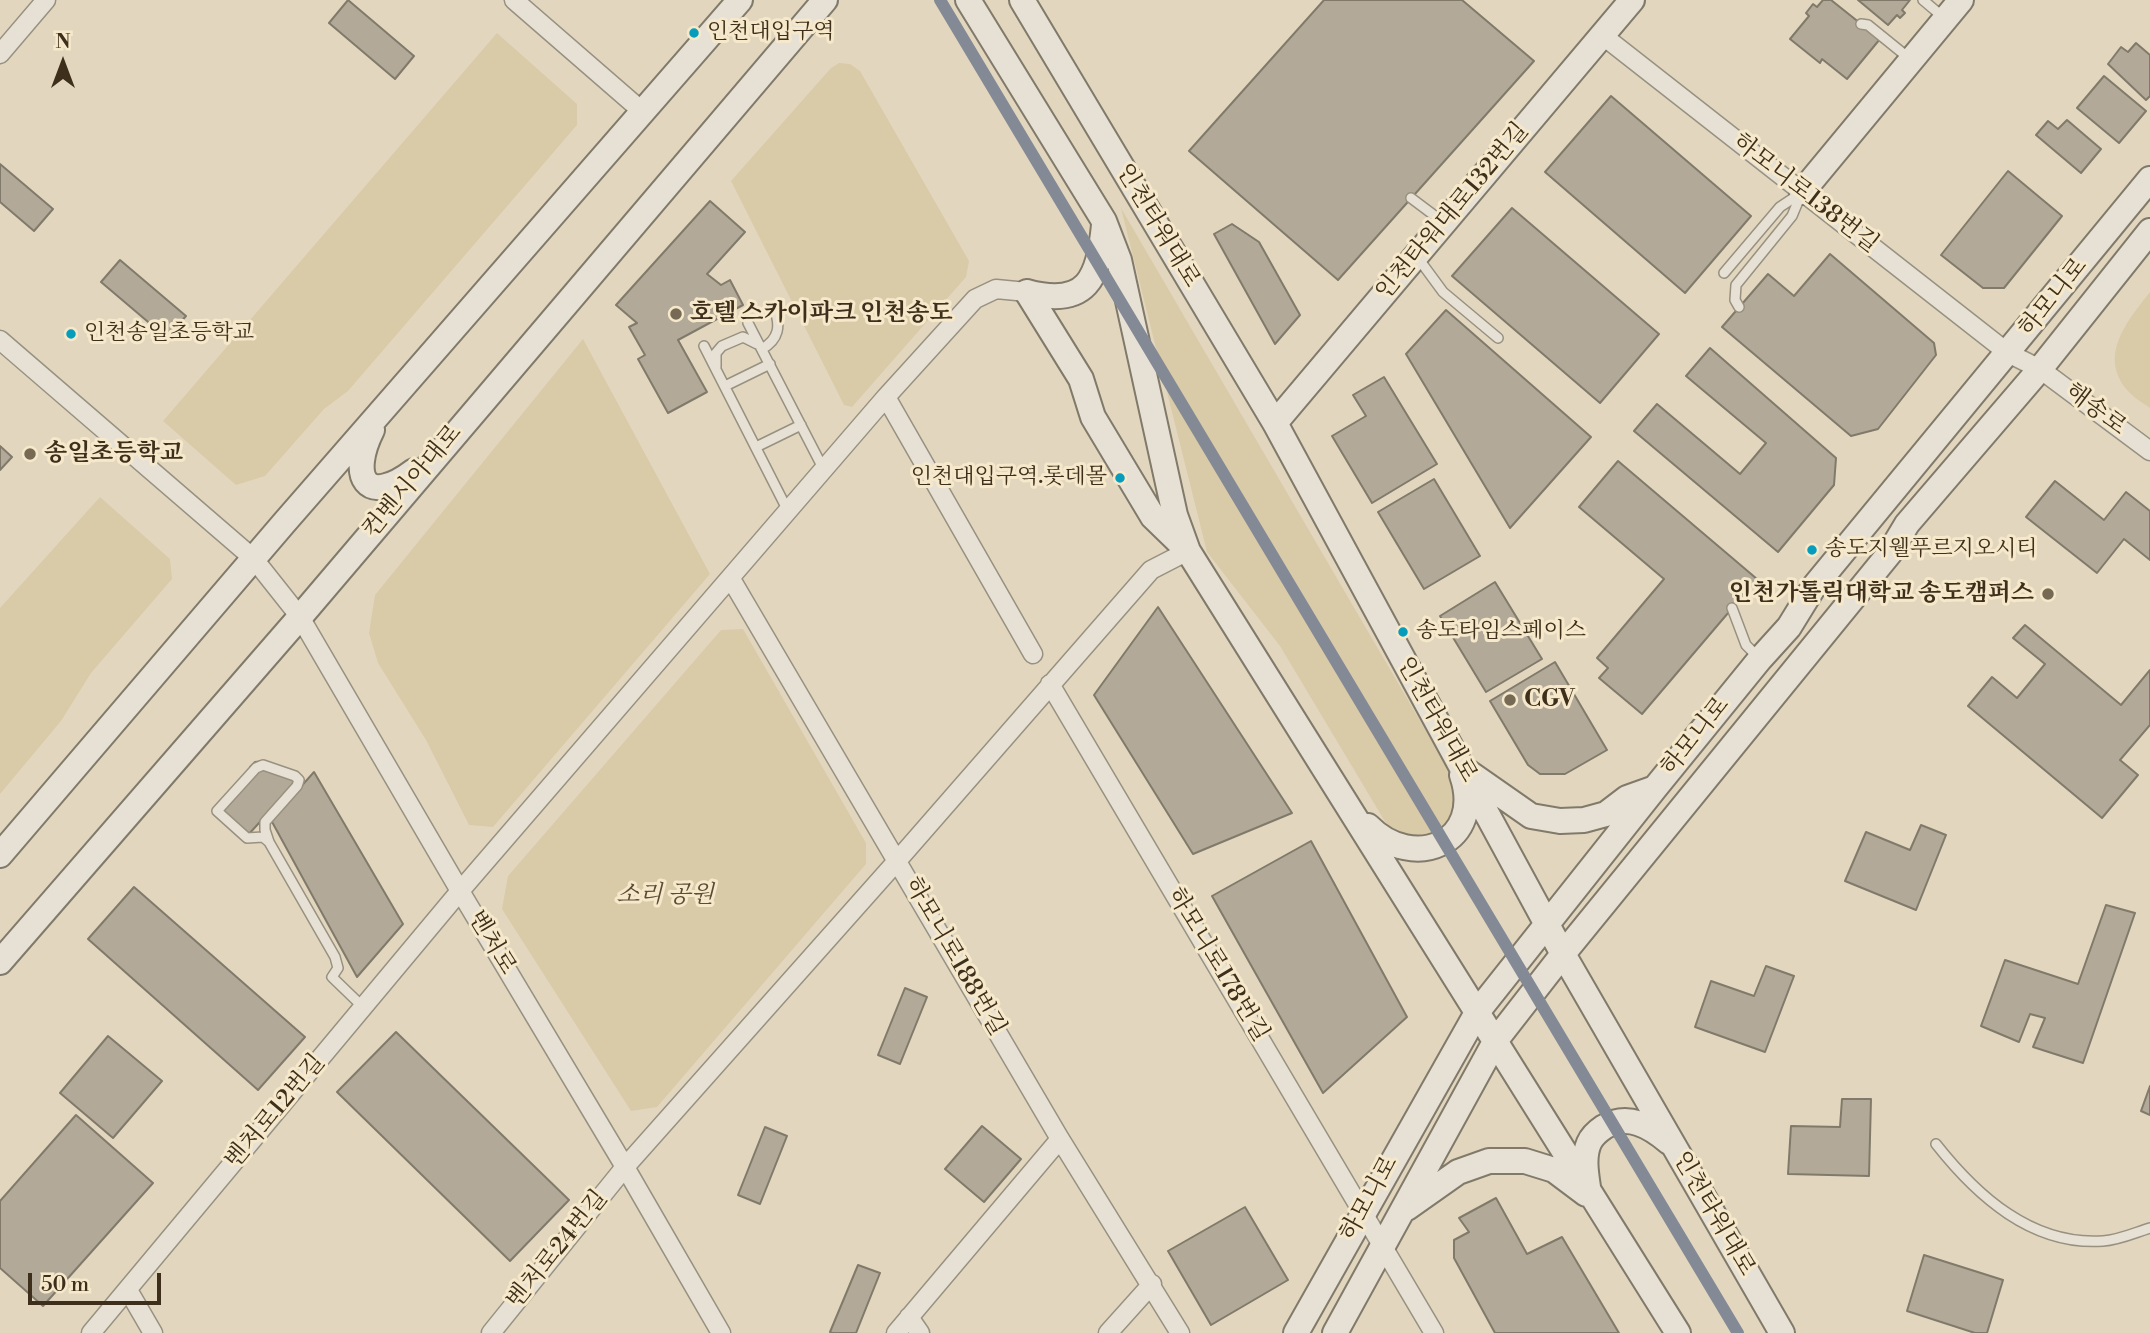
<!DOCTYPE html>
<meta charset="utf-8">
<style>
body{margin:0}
#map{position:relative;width:2150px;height:1333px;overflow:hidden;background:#e2d7be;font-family:"Libre Bodoni",serif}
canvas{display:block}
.north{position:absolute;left:28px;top:28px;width:70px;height:70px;-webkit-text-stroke:5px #f6e9cb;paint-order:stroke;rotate:0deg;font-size:19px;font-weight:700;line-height:28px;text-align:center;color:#3d2f1b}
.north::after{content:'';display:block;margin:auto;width:24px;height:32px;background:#3d2f1b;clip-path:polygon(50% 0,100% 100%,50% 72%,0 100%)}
.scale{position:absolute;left:28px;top:1273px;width:133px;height:32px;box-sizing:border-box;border:4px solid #3d2f1b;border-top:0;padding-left:9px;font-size:21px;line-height:24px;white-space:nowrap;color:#3d2f1b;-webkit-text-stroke:5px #f6e9cb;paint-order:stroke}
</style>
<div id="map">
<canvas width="2150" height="1333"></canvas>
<div class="north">N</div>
<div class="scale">50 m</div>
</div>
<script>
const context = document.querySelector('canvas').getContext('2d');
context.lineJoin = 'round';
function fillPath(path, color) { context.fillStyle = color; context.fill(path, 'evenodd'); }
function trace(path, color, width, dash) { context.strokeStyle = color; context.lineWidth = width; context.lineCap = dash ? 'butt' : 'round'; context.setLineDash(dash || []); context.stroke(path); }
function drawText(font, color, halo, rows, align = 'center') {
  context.font = font + ' "Libre Bodoni","Noto Serif KR",serif'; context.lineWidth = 6; context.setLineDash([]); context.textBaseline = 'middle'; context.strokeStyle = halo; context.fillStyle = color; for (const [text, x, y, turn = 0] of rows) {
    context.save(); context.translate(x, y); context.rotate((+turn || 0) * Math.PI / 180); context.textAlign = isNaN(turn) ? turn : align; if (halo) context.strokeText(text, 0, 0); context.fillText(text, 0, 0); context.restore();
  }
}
fillPath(new Path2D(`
 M497 33 577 104V125L348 391 324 409 265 476 236 485 163 421Z
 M839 63 850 64 860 71 969 261 966 277 852 407 844 405 731 181 831 68Z
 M1121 208 1454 779 1456 812 1438 837 1407 841 1387 825 1280 646 1207 552Z
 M2150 292V408C2143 403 2134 398 2128 391 2097 356 2128 320 2150 292Z
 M583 339 710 574 493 827 469 825 426 740 378 663 369 633 375 595Z
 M100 497 170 559 172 579 91 673 61 721 0 794V608Z
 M743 629 866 843V864L657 1107 631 1111 502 909 508 876 721 630Z`), '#d9caa8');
const building = new Path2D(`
 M348 0 414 56 395 79 329 23Z
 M1324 0H1462L1534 61 1338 280 1189 151Z
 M1823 0H1831L1880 39 1847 79 1822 59 1820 63 1790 39 1809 16 1806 13 1813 4 1817 7Z
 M1858 0H1910L1902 10 1905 13 1900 18 1897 15 1888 25Z
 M2136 43 2150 55V96L2146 100 2108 64 2121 47 2128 52Z
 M2104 76 2146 111 2119 143 2077 108Z
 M1611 96 1751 216 1685 293 1545 172Z
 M2067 120 2101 149 2081 173 2036 135 2048 121 2058 129Z
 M0 164 53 209 34 231 0 202Z
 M2008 171 2062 216 2004 288H1983L1941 255Z
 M710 201 745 232 707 274 721 285 730 280 743 305 678 340 707 392 668 413 638 359 645 355 629 327 637 323 616 305Z
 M1512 208 1659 334 1600 403 1452 276Z
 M1232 224 1259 242 1300 315 1275 344 1214 234Z
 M1830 254 1934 343 1936 355 1878 429 1851 436 1722 327 1768 274 1794 296Z
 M120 260 186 316 167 338 101 282Z
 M1446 310 1591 437 1510 528 1406 354Z
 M1710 348 1836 458 1834 485 1778 552 1634 431 1657 404 1740 474 1766 443 1686 376Z
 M1384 377 1437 464 1372 503 1332 436 1366 416 1353 395Z
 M0 446 12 457 0 470Z
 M1618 461 1757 579 1642 714 1599 678 1608 668 1597 658 1664 579 1579 507Z
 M1434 479 1480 556 1424 589 1378 512Z
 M2055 481 2104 520 2126 492 2150 511V560L2124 539 2097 573 2026 517Z
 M1495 582 1542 659 1486 692 1440 616Z
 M1158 607 1292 813 1193 854 1094 695Z
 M2025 625 2121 705 2150 670V725L2120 760 2138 775 2102 818 1968 706 1992 677 2017 698 2045 664 2013 638Z
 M1555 662 1607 750 1565 774H1540L1528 765 1490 701Z
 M264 761 301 777 248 835 219 811 255 771 250 767 255 762Z
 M314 772 403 924 357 977 271 820Z
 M1921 825 1946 835 1916 910 1845 881 1866 832 1910 850Z
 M1311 841 1407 1017 1323 1093 1212 896Z
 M134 887 305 1037 258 1090 88 939Z
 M2106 905 2135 913 2083 1063 2033 1047 2045 1018 2030 1014 2019 1042 1981 1026 2005 960 2078 984Z
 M1766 966 1794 976 1765 1052 1695 1027 1711 981 1754 996Z
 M905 988 927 997 900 1064 878 1055Z
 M396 1032 569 1200 510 1261 337 1092Z
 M108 1036 162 1081 113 1138 60 1093Z
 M2150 1086V1115L2141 1111Z
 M1842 1099H1871L1869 1176 1788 1174 1791 1126 1840 1127Z
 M76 1115 153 1183 43 1306 0 1268V1201Z
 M982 1126 1021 1159 984 1202 945 1169Z
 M765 1127 787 1136 760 1204 738 1195Z
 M1496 1198 1527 1254 1562 1237 1619 1333H1495L1454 1258V1240L1469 1232 1459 1218Z
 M1245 1207 1288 1280 1211 1325 1168 1251Z
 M1924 1255 2003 1280 1987 1333H1975L1907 1311Z
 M858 1265 880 1273 856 1333H832L830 1332Z`);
fillPath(building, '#b2a998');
trace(building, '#817a6a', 2);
const lane = new Path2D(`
 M1923 0 1943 17
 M1861 24 1868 25 1910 59
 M1411 198 1443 222
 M1418 258 1443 292 1498 338
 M1724 273 1780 207 1801 193
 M1739 307 1735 300 1736 285 1792 216 1802 192
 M748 323 824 470
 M704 346 788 511
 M762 349C779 339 781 326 774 308
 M716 367V353L722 346 743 337 757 344
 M725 386 770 364
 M756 447 801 425
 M1732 608 1746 645 1759 658
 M263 765 295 776 299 780 297 786 265 822V830L269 842 263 837 247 838 217 811 256 768Z
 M269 842 335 957 338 968 332 977 363 1007
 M1936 1144C1977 1196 2032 1246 2103 1241 2119 1240 2134 1233 2150 1228`);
const street = new Path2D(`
 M514 0 643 112
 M1602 35 2008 353 2040 369 2150 451
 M0 54 46 0
 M0 340 254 559 300 617 460 891 625 1167 721 1333
 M886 397 1033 654
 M731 579 1060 1139 1180 1333
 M1050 684 1434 1333
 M128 1290 153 1333
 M909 1317 920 1333
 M91 1333 460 891 886 397 975 299 996 289 1027 292
 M491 1333 625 1167 897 861 1151 570 1188 551
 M896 1333 1060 1139
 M1108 1333 1152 1284`);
const secondary = new Path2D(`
 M968 0 1104 221 1119 260 1175 515 1188 551 1678 1333
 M1022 0 1275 423 1563 954 1782 1333
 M1802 192 1961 0
 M1027 292 1081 379 1093 417 1153 517 1185 548
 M1027 292C1087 308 1099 278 1104 225
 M1275 423 1632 0
 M372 430C349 476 365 508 414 471
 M1468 772 1531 816 1560 821 1584 820 1606 814 1627 798 1655 788
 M1368 826C1414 873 1485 842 1462 775
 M0 855 284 523 740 0
 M0 962 300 617 825 0
 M1588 1187C1586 1173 1583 1157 1589 1143 1592 1136 1598 1131 1604 1127 1628 1113 1650 1126 1669 1142
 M1407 1208 1458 1172 1489 1161H1525L1554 1170 1586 1194
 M1296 1333 1478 1011 1655 788 1760 659 1789 627 1813 588 2150 179
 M1335 1333 1496 1040 1563 954 1889 554 1907 524 2040 369 2150 231`);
trace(lane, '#989180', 12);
trace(street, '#989180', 21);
trace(secondary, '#817a6a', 28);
trace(lane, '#e7e1d5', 9);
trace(street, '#e7e1d5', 18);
trace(secondary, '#e7e1d5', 24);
trace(new Path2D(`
 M940 0 1738 1333`), '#848a95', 12);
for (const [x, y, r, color] of [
 [694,33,6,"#069dbc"],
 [676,314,7,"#776a54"],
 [71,334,6,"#069dbc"],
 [30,454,7,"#776a54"],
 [1120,478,6,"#069dbc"],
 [1812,550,6,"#069dbc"],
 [2048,594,7,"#776a54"],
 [1403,632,6,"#069dbc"],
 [1510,700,7,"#776a54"]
]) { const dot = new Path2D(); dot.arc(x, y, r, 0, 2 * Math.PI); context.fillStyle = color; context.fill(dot); trace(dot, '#f6e9cb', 2.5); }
drawText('22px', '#3d2f1b', '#f6e9cb', [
 ["인천대입구역",707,33],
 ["인천송일초등학교",84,334],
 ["인천대입구역.롯데몰",1107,478,"right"],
 ["송도지웰푸르지오시티",1825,550],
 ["송도타임스페이스",1416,632]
], 'left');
drawText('24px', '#3d2f1b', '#f6e9cb', [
 ["하모니로138번길",1805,194,38],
 ["인천타워대로132번길",1453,212,-50],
 ["인천타워대로",1157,226,59],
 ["하모니로",2054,298,-51],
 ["해송로",2095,410,37],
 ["컨벤시아대로",413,482,-50],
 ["인천타워대로",1436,720,61],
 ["하모니로",1696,737,-51],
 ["벤처로",491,943,59],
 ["하모니로188번길",954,957,60],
 ["하모니로178번길",1217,965,59],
 ["벤처로12번길",276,1112,-50],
 ["하모니로",1370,1199,-61],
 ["인천타워대로",1713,1214,60],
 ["벤처로24번길",558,1250,-51]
]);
drawText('bold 24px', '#3d2f1b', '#f6e9cb', [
 ["호텔 스카이파크 인천송도",690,314],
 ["송일초등학교",44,454],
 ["인천가톨릭대학교 송도캠퍼스",2034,594,"right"],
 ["CGV",1524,700]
], 'left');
drawText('italic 24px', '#5b4c34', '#f6e9cb', [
 ["소리 공원",665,896]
]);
</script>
